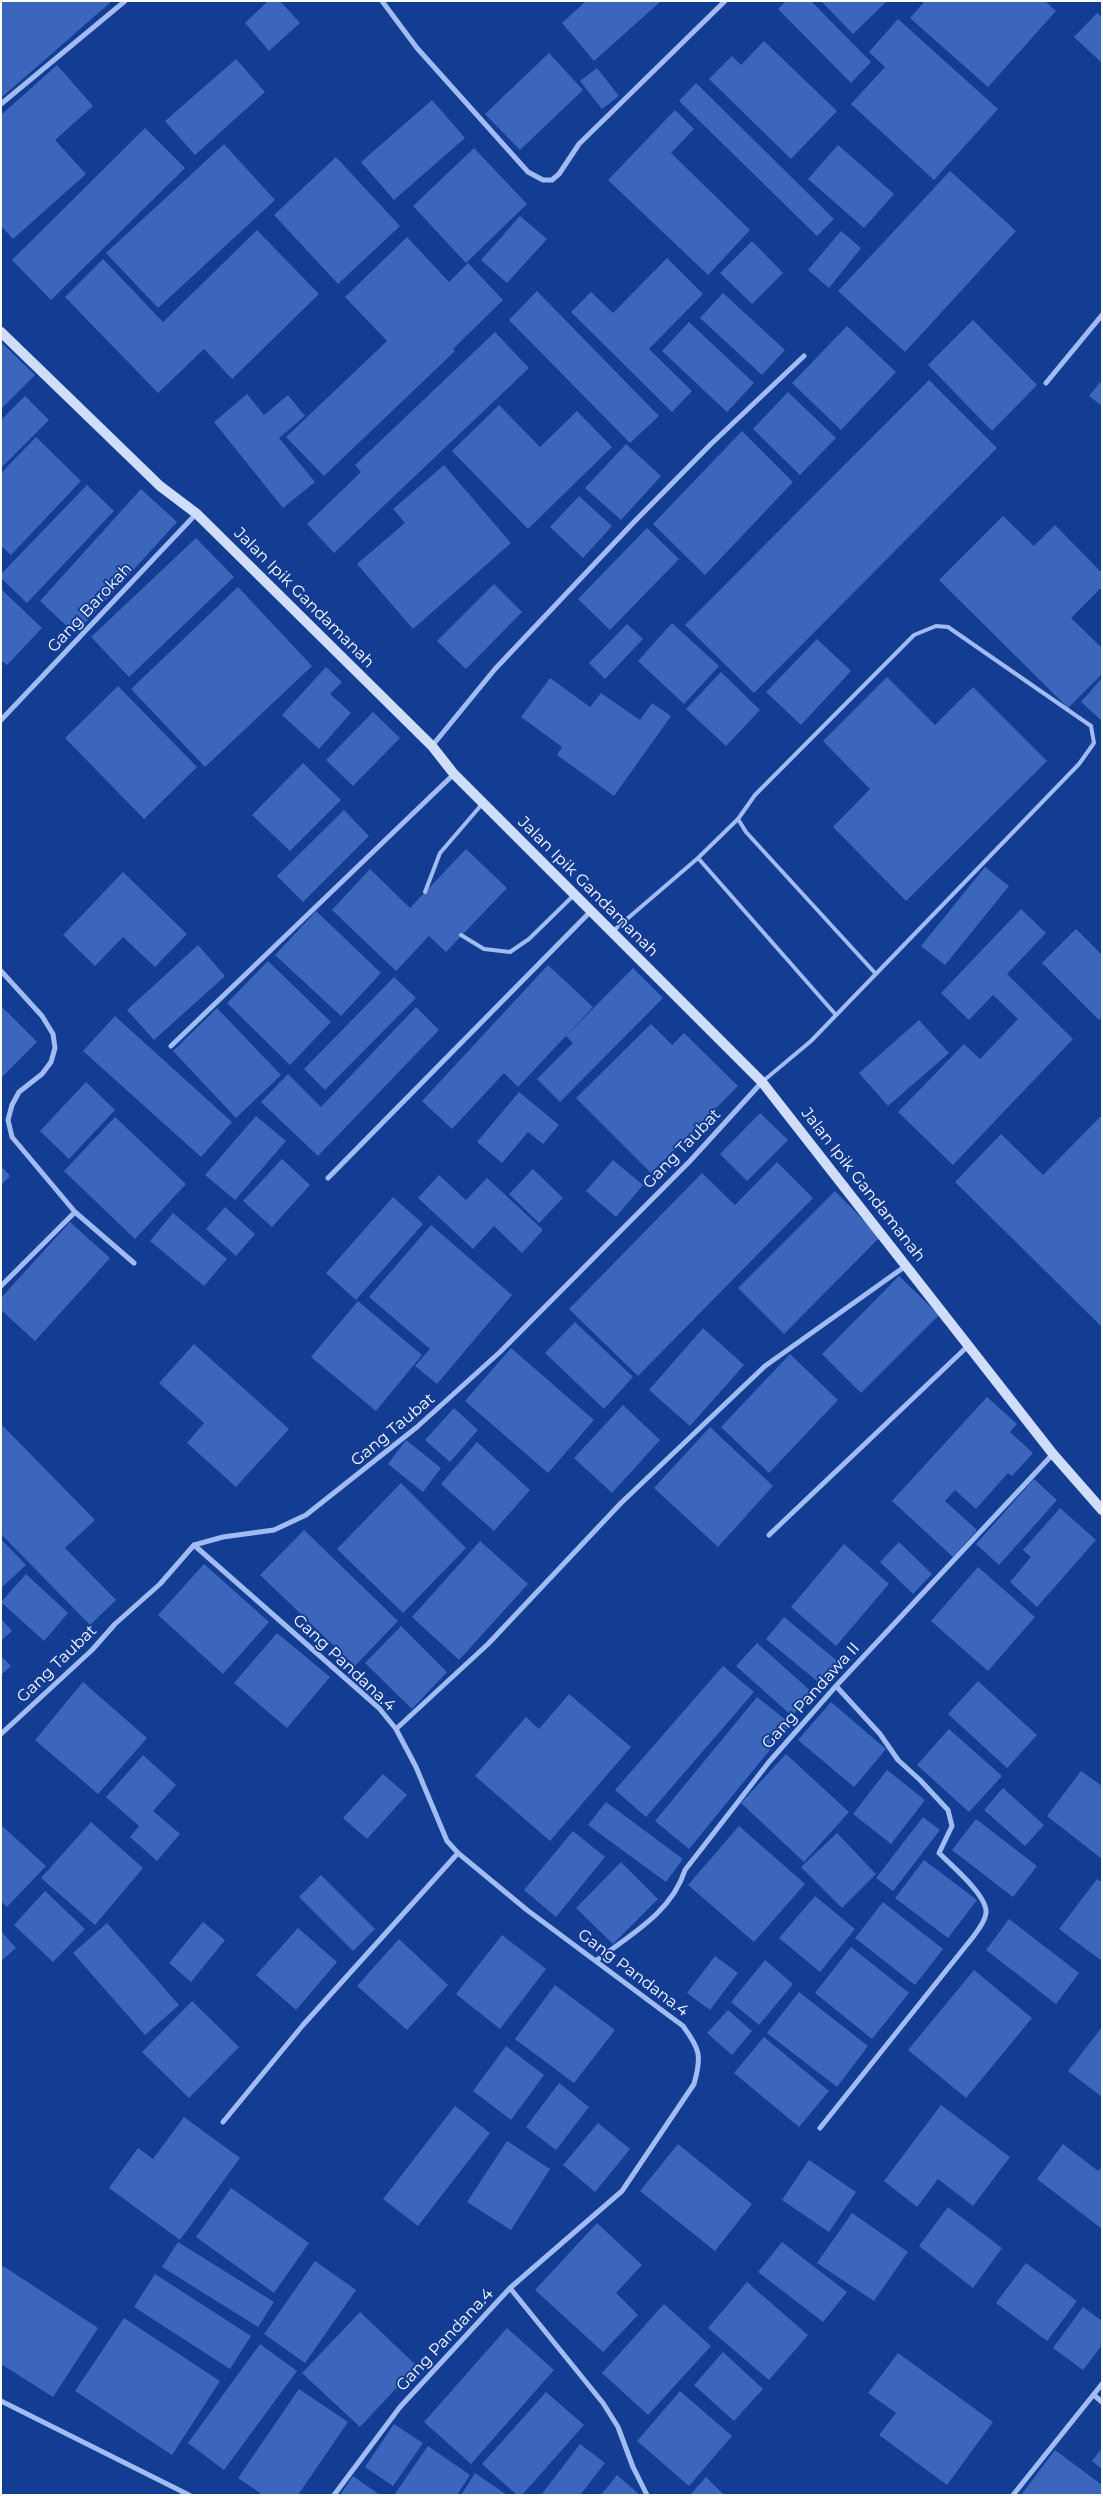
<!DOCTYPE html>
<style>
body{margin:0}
#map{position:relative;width:1103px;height:2496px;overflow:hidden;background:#133c93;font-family:Montserrat,sans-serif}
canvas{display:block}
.frame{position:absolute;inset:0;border:2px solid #fff;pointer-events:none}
</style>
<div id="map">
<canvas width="1103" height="2496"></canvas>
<div class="frame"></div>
</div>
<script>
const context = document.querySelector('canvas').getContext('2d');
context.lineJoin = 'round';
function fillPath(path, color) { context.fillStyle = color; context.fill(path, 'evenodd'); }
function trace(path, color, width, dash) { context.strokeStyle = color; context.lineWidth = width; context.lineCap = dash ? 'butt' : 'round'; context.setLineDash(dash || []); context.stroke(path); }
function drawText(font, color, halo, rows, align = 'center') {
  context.font = font + ' Montserrat,sans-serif'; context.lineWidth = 4; context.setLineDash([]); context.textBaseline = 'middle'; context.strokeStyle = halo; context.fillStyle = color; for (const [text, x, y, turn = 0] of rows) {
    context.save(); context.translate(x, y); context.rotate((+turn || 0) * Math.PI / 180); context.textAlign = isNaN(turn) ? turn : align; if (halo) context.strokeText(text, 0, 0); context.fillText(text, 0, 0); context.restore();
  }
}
fillPath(new Path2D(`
 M1 1H112L1 98Z
 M268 1H280L300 23 269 51 245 23Z
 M586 1H661L594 61 562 23Z
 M786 1H811L871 62 851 83 778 9Z
 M821 1H887L853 34Z
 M925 1H1045L1056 11 988 87 910 18Z
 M1097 13 1102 17V63L1074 37Z
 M898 19 998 109 934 180 851 104 885 67 869 52Z
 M764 41 837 111 791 159 709 79 732 56 741 65Z
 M549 53 583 90 520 150 485 114Z
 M236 59 265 92 195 155 165 121Z
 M57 65 93 106 55 140 86 174 13 239 1 226V115Z
 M597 68 619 96 602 109 580 81Z
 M696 83 834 219 817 236 679 101Z
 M432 100 465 138 394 200 361 162Z
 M675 110 694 129 671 153 750 230 708 275 608 180Z
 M145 128 185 168 51 300 12 260Z
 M224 144 275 200 158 308 106 253Z
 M838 145 894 194 864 228 808 179Z
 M474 148 527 204 466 263 413 206Z
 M336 157 400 226 338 284 274 215Z
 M950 171 1016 231 905 352 838 291Z
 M520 216 547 239 507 283 481 260Z
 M257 230 319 294 232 379 204 349 158 393 65 297 103 259 163 322Z
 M841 231 861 248 829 288 808 270Z
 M407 237 449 282 468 263 503 300 453 349 455 351 324 476 286 437 387 341 345 297Z
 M752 241 783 273 752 304 720 273Z
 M667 258 703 294 649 349 692 391 672 412 571 312 591 292 613 313Z
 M537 291 659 416 630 443 509 320Z
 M723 293 785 350 762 375 700 318Z
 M973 320 1037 385 992 431 928 365Z
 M689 322 754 383 727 412 662 351Z
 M847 326 896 372 841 430 792 383Z
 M495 332 529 368 334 553 307 524 361 472 355 465Z
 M3 344 35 375 1 409V345Z
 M929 380 997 448 754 693 685 625Z
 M1102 380V406L1089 396Z
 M788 392 836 438 800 475 753 429Z
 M247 394 264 415 288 395 305 416 279 438 315 482 283 508 214 422Z
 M25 396 49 420 1 468V420Z
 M499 405 540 447 577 411 612 447 528 529 452 451Z
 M742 431 793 482 705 575 653 524Z
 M36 437 81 481 11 555 1 546V473Z
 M626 444 661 476 621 520 585 488Z
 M444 465 511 543 413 629 357 564 405 523 393 509Z
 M87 485 114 511 27 603 1 578V574Z
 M141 489 177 522 75 634 40 601Z
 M579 496 612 526 583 558 550 527Z
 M1003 516 1034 546 1055 525 1102 573V587L1071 618 1102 648V674L1068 708 939 580Z
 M647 528 679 559 610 630 578 599Z
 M196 538 234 577 129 677 91 637Z
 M494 584 522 612 466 669 437 641Z
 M238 587 312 666 205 767 131 689Z
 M1 589 42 628 7 665 1 660Z
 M672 623 719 666 684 704 638 661Z
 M627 624 643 639 605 679 589 663Z
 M817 639 851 671 801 725 766 692Z
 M326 667 342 682 330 694 351 713 319 749 282 715Z
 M721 672 760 710 726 746 686 709Z
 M887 677 935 725 973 687 1047 761 906 901 833 827 870 789 823 741Z
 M550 678 590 707 601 693 640 720 652 703 671 716 614 796 557 755 562 747 521 717Z
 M1102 678V721L1081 702Z
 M118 686 197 767 144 819 65 738Z
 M373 712 400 738 353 786 326 760Z
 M303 763 341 800 290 851 252 815Z
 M344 810 369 836 303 902 277 876Z
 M466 849 507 888 446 952 429 936 396 971 332 910 370 869 410 908Z
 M985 867 1009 886 945 965 921 946Z
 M123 872 187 934 155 967 123 937 95 966 63 935Z
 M1021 909 1046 933 1007 974 1073 1039 953 1165 898 1112 964 1044 980 1059 1018 1019 993 995 969 1020 941 993Z
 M316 911 381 973 341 1016 275 955Z
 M1076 929 1102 955V1017L1099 1020 1042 963Z
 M198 945 225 976 154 1040 127 1010Z
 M268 961 331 1022 290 1065 227 1003Z
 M548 965 593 1007 518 1087 504 1073 452 1129 422 1101Z
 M633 968 663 998 560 1102 537 1079 573 1043 566 1036Z
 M394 977 416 998 325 1090 304 1069Z
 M1 1006 37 1042 1 1078Z
 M416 1007 439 1030 318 1156 261 1102 288 1074 321 1107Z
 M217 1008 281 1075 236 1118 173 1051Z
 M115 1016 232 1122 201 1157 83 1051Z
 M919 1020 949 1053 888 1106 859 1073Z
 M651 1024 672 1045 684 1033 738 1086 651 1173 576 1098Z
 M86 1082 115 1110 69 1159 40 1131Z
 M519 1092 559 1125 543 1144 528 1132 502 1163 477 1142Z
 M760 1113 788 1140 747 1181 720 1154Z
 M1102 1115V1327L955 1182 1001 1134 1043 1175Z
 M256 1116 286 1141 235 1200 205 1175Z
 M115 1117 186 1184 135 1239 64 1171Z
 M282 1159 310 1185 272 1227 243 1201Z
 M613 1160 643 1185 616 1217 586 1191Z
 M777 1162 813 1198 638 1376 569 1309 702 1173 735 1205Z
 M1 1166 10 1176 1 1185Z
 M533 1169 563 1198 539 1223 509 1194Z
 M439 1175 466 1200 487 1178 543 1230 522 1253 494 1226 473 1249 418 1198Z
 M835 1191 880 1237 784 1334 738 1288Z
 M393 1197 423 1224 356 1300 326 1273Z
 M225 1207 255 1234 236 1256 206 1229Z
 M173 1213 227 1259 204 1286 150 1241Z
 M70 1222 110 1258 35 1341 1 1310V1298Z
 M431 1225 512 1295 437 1384 415 1366 430 1349 369 1297Z
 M899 1276 939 1315 861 1393 822 1354Z
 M358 1301 422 1355 376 1411 311 1357Z
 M575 1322 633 1377 604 1409 545 1353Z
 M703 1328 744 1365 690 1426 649 1390Z
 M194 1344 289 1429 236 1487 187 1443 204 1423 159 1383Z
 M511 1348 594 1420 548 1473 465 1401Z
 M790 1354 838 1400 769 1473 721 1427Z
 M987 1397 1017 1424 1010 1432 1033 1453 1012 1476 1008 1473 976 1509 955 1490 945 1501 977 1530 953 1557 892 1501Z
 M623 1405 660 1440 612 1493 574 1458Z
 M454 1408 478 1430 450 1462 425 1440Z
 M1 1424 95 1520 65 1548 116 1600 90 1625 1 1534Z
 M710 1427 773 1486 718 1547 654 1488Z
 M406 1440 441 1468 423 1492 388 1464Z
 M477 1442 530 1490 494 1531 441 1484Z
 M1034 1479 1057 1500 999 1565 976 1544Z
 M401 1483 466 1548 403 1613 337 1549Z
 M1060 1508 1096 1540 1037 1607 1010 1582 1031 1557 1023 1550Z
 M304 1530 398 1621 355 1666 260 1575Z
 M1 1539 26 1565 1 1588Z
 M480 1541 528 1584 459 1660 412 1617Z
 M899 1542 932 1574 913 1594 880 1562Z
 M844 1544 889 1584 836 1646 791 1607Z
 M204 1564 269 1622 223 1674 158 1615Z
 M978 1567 1035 1617 988 1671 931 1621Z
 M26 1574 68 1613 44 1641 1 1602Z
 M784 1617 841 1664 823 1686 766 1639Z
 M1 1619 12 1631 1 1641Z
 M401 1626 447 1672 412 1709 365 1663Z
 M277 1633 330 1677 287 1728 234 1683Z
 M757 1643 813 1693 792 1716 736 1666Z
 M1 1656 11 1666 1 1675Z
 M723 1666 754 1692 646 1817 615 1790Z
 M978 1681 1037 1735 1007 1768 948 1714Z
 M83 1682 147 1738 98 1794 35 1740Z
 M569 1694 631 1747 550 1841 475 1776 526 1717 539 1729Z
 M757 1697 791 1724 689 1849 655 1821Z
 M831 1702 886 1749 854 1787 798 1740Z
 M949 1729 1002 1776 969 1812 917 1765Z
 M786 1754 849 1812 804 1862 741 1803Z
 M143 1755 176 1785 153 1811 180 1834 157 1861 130 1837 139 1826 106 1797Z
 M887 1770 925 1800 891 1844 853 1814Z
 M1081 1771 1102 1786V1859L1047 1816Z
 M383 1774 407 1795 367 1839 343 1818Z
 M1003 1788 1044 1825 1025 1846 984 1810Z
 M606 1802 683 1859 666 1882 588 1825Z
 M923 1817 940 1830 893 1891 876 1878Z
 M976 1819 1037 1866 1013 1897 952 1850Z
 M91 1822 143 1868 95 1925 41 1878Z
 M1 1825 46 1866 7 1907 1 1901Z
 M739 1826 805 1884 754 1942 688 1885Z
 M573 1831 605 1857 556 1917 524 1890Z
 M837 1833 876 1874 842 1908 801 1867Z
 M924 1860 977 1900 948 1938 895 1898Z
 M621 1862 658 1899 613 1944 576 1908Z
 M321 1875 375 1929 353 1951 299 1897Z
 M1097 1879 1102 1882V1961L1059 1929Z
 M45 1891 85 1929 53 1962 14 1925Z
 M815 1896 855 1929 820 1972 779 1938Z
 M883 1902 943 1949 915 1985 855 1938Z
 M1009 1919 1079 1973 1056 2004 986 1950Z
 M203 1922 225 1940 191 1982 169 1963Z
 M107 1923 179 2005 145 2035 73 1953Z
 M298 1928 337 1962 296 2010 256 1975Z
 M1 1931 16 1948 1 1961Z
 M502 1935 546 1969 500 2029 456 1994Z
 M399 1939 448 1985 407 2030 357 1986Z
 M851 1947 909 1993 872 2039 815 1993Z
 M715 1956 738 1973 710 2010 687 1993Z
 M765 1960 793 1984 759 2025 731 2002Z
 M974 1970 1032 2018 966 2098 908 2050Z
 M555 1985 615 2030 574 2083 515 2039Z
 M799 1992 868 2046 837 2087 767 2033Z
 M192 2001 239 2047 189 2098 142 2052Z
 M728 2010 752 2031 732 2055 707 2033Z
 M1102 2027V2097L1068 2071Z
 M764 2037 829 2091 799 2127 734 2073Z
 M506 2046 544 2075 511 2120 473 2091Z
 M559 2083 589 2107 556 2150 526 2127Z
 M941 2105 1010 2157 973 2206 938 2179 917 2207 884 2181Z
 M455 2106 490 2133 418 2226 383 2199Z
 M184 2117 240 2158 180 2240 109 2188 138 2148 153 2159Z
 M598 2123 630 2149 595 2192 563 2165Z
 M507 2141 550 2169 511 2230 467 2202Z
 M678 2144 752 2204 715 2251 640 2191Z
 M1063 2144 1098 2171 1102 2166V2229L1037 2179Z
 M809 2160 856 2192 829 2232 782 2200Z
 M231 2188 309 2243 274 2293 196 2237Z
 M948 2207 1002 2248 973 2288 919 2246Z
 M852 2213 908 2252 874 2301 817 2263Z
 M597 2223 642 2265 616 2293 638 2315 603 2352 535 2290Z
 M178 2242 274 2302 258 2327 162 2267Z
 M782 2242 847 2292 823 2322 758 2272Z
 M315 2261 356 2290 305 2363 264 2334Z
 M1026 2263 1077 2301 1047 2341 996 2303Z
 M3 2266 98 2328 53 2397 1 2364V2269Z
 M155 2274 251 2336 230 2369 134 2307Z
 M747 2282 808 2335 769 2380 708 2328Z
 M664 2304 711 2346 648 2415 602 2373Z
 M1083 2307 1102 2321V2345L1083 2370 1053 2348Z
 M360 2312 417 2366 360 2427 302 2373Z
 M124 2318 220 2381 172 2455 75 2391Z
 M507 2328 554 2370 471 2464 424 2422Z
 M260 2344 297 2371 224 2470 188 2443Z
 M723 2352 763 2389 734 2421 694 2385Z
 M898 2353 993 2422 947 2485 879 2435 896 2413 868 2393Z
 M299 2389 348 2422 298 2495H263L238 2478Z
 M680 2391 732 2436 689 2486 637 2441Z
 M546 2392 584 2425 522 2495H517L482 2464Z
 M394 2424 423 2443 393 2486 365 2467Z
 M580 2444 605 2463 580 2495H541Z
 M428 2446 470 2475 457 2495H394Z
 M1102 2448V2469L1092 2461Z
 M1055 2450 1102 2485V2495H1021Z
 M475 2473 507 2495H461Z
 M617 2475 640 2495H601Z
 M353 2476 380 2495H340Z
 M706 2477 724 2495H690Z`), '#3b66bb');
trace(new Path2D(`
 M698 858 836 1015
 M425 892 440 853 483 803
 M613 931 698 858 738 819
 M461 935 484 949 510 952 529 939 574 895
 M762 1082 811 1041 1079 764 1094 743 1091 726 948 627 936 626 914 635 755 795 738 819 746 832 875 973`), '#a1bcf2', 4);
trace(new Path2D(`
 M382 1 417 48 528 172 543 180H552L559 174 579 144 725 1
 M1 104 125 1
 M1046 383 1102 315
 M1 720 196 514
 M432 746 495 669 634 522 711 444 804 356
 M1 971 42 1016 53 1034 55 1048 51 1062 42 1074 19 1092 12 1105 8 1120 12 1137 75 1212 134 1263
 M171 1046 454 774
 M328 1178 591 911
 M1 1286 75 1212
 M769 1535 969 1345
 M194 1545 379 1708 396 1729 416 1767 447 1841 458 1853 527 1910 683 2026C700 2049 702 2056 694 2084L622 2191 510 2288 400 2407 334 2495
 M396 1729 488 1644 621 1503 765 1366 907 1265
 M1 1734 92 1650 115 1624 160 1584 194 1545 223 1537 274 1530 306 1515 417 1427 500 1352 690 1161 762 1082
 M597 1960C630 1935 672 1912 685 1870L769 1762 836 1686 1053 1454
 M223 2122 303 2025 458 1853
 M820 2128 973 1937C978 1930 985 1922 986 1913 988 1896 951 1865 939 1853L952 1826 948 1810 920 1780 898 1760 880 1734 836 1686
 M510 2288 603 2403 618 2427 633 2467 647 2495
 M1094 2395 1102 2402
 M1 2401 189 2495
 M1013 2495 1102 2384`), '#a1bcf2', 5);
trace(new Path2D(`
 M1 332 160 486 197 514 432 746 454 774 762 1082 1053 1454 1102 1510`), '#d0defc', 10);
drawText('16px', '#fff', '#133c93', [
 ["Jalan Ipik Gandamanah",304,598,45],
 ["Gang Barokah",90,608,-47],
 ["Jalan Ipik Gandamanah",588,887,45],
 ["Gang Taubat",682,1149,-46],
 ["Jalan Ipik Gandamanah",863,1185,52],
 ["Gang Taubat",393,1430,-40],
 ["Gang Pandana.4",344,1663,43],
 ["Gang Taubat",57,1664,-44],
 ["Gang Pandawa II",811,1696,-48],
 ["Gang Pandana.4",633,1973,37],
 ["Gang Pandana.4",445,2340,-47]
]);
</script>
